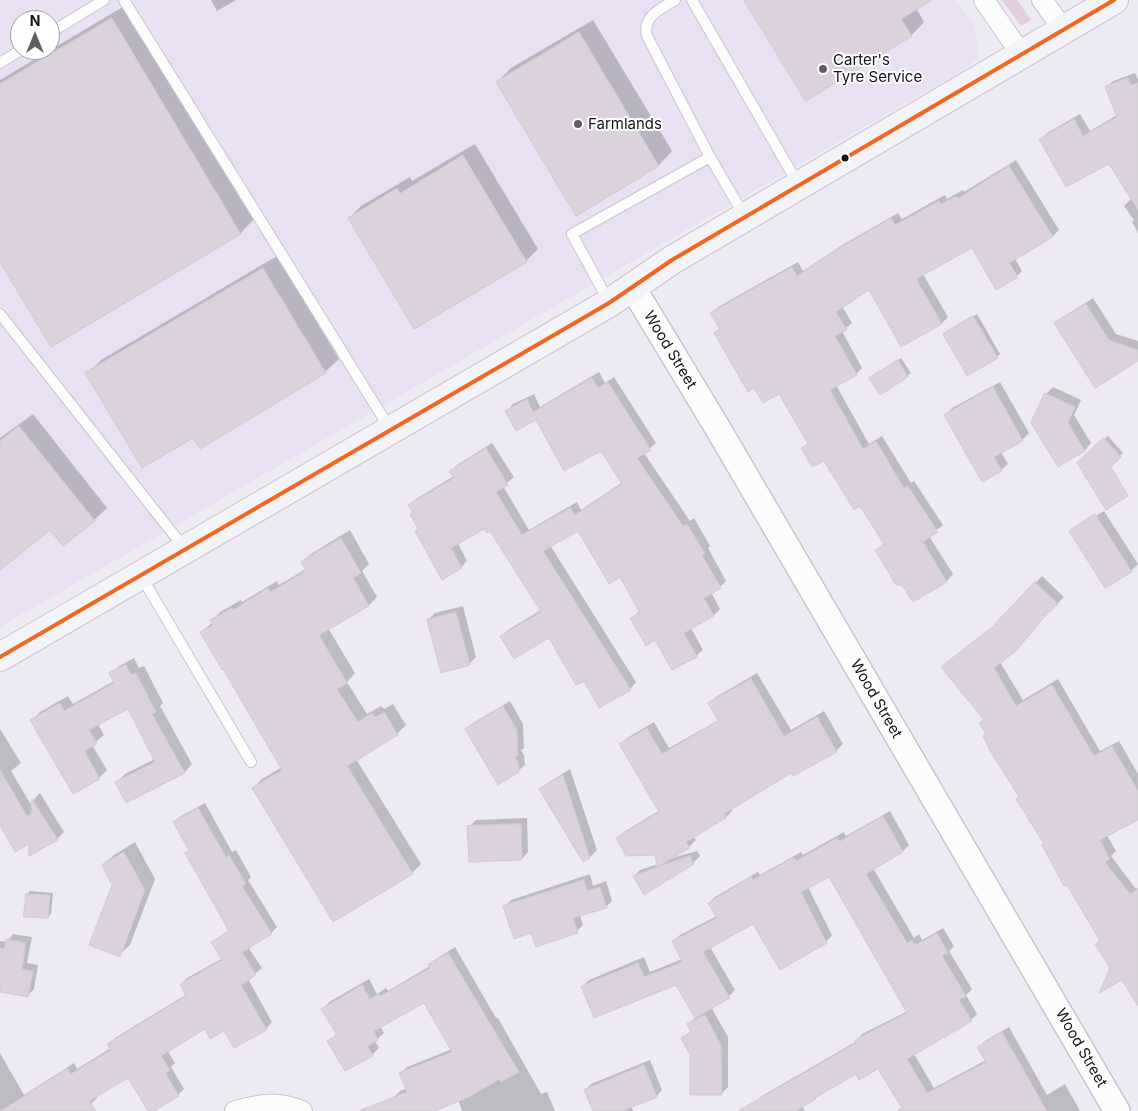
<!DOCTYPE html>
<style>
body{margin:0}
#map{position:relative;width:1138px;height:1111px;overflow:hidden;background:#edeaf3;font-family:Inter,sans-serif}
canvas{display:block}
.north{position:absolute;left:10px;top:10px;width:50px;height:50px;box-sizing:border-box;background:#fff;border:1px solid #a1a0a3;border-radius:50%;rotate:0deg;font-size:14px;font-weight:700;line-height:20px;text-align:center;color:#141218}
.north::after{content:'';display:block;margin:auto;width:18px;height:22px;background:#605e65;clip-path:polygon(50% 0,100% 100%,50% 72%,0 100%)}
</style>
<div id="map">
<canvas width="1138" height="1111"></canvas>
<div class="north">N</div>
</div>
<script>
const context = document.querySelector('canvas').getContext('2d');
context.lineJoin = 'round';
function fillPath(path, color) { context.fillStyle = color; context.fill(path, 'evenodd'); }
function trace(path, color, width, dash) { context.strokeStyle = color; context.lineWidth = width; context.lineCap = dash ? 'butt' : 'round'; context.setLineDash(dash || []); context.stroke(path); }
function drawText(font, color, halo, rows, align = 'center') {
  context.font = font + ' Inter,sans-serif'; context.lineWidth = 4; context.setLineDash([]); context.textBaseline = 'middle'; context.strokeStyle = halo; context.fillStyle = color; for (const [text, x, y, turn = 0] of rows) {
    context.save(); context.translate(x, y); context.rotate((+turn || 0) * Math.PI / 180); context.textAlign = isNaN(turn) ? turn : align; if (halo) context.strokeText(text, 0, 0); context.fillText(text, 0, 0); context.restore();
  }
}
fillPath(new Path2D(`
 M0 0H955L975 25 978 59 965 69 0 627ZM20 20H50V50H20Z`), '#e8e1f3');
fillPath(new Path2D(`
 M1002 0H1017L1031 20 1021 26Z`), '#e3cede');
fillPath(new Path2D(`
 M211 0H236L217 11Z
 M746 0H929L916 8 924 22 911 36Z
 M126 5 254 219 241 233 51 345 0 260V80Z
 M593 20 672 151 659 165 576 214 497 82 511 68Z
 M1135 73 1138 80V233L1132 222 1134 220 1124 206 1132 198 1109 162 1041 139 1047 133 1080 114 1090 131 1117 115 1107 87 1113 81Z
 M475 144 538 249 526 261 349 218 361 206 410 177 412 181Z
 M1016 160 1059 230 1053 236 1015 258 1022 271 1017 276 1006 258 973 246 923 274 948 317 942 323 902 346 869 289 842 306 852 323 842 331 862 368 856 374 836 385 869 444 882 436 911 483 914 481 943 525 929 536 953 574 947 581 913 601 903 584 877 550 884 543 860 505 825 459 803 448 808 443 779 392 754 387 715 333 720 328 712 313 718 307 798 262 803 271 844 244 898 213 902 219 945 195 947 199 963 190 964 192Z
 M277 256 339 359 325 372 193 436 87 374 101 360Z
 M1093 298 1116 334 1138 341V360L1056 324 1063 317Z
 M977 314 1000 354 997 357 947 332Z
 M901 358 911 373 880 393 874 375Z
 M599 372 605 383 614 377 656 443 644 453 690 521 694 518 710 546 708 548 726 581 720 587 711 592 720 609 714 615 691 628 703 650 696 656 656 639 631 619 640 611 621 576 578 529 550 545 636 682 630 689 584 679 550 636H502L508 630 541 610 490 529 485 527 458 543 467 561 461 567 419 528 409 505 416 499 454 476 451 471 457 465 492 443 514 477 503 486 529 530 577 502 581 510 623 482 602 449 536 418 507 411 513 404 534 394 540 407Z
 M1000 382 1029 433 1022 440 1001 452 1008 464 1001 470 946 415 952 408Z
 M1053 387 1081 400 1074 415 1091 443 1085 450 1058 466 1046 394Z
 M33 414 107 508 94 520 50 528 0 568V438Z
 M1108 436 1123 453 1091 484 1078 463Z
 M1104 511 1138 564 1131 571 1078 526Z
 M350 530 369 564 362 571 377 597 369 605 328 628 355 673 347 682 367 714 381 706 384 709 393 704 406 725 397 734 356 759 421 864 412 873 334 920 253 788 262 779 282 767 201 632 213 622 212 621 220 612 241 600 242 602 277 581 279 585 306 569 302 562 311 554Z
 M1042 576 1064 597 1000 662 1023 700 1058 679 1100 751 1119 741 1138 774V819L1107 835 1116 851 1111 856 1136 889 1138 888V1003L1123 978 1111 968 1101 941 1045 844 981 723 985 719 999 622Z
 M463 606 476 657 469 664 428 620 435 613Z
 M134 658 139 668 144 666 163 703 160 706 192 764 185 772 127 802 117 782 125 774 155 759 128 707 98 724 104 735 92 745 107 770 99 778 32 720 40 712 68 696 73 704 114 681 111 674 119 666Z
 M757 673 791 730 824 711 843 744 836 751 792 772 731 808 732 811 726 817 693 836 696 840 689 847 669 859 697 851 700 856 693 863 634 876 640 870 658 864 656 853 618 838 624 832 660 810 621 745 627 738 654 722 669 748 719 720 709 704 716 697Z
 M510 701 523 724 524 748 521 750 524 755 525 765 518 771 467 729 473 723Z
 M0 729 21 763 11 771 33 808 34 799 40 793 64 832 57 839 31 842 0 822Z
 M570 769 597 850 590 857 583 860 541 790 548 783Z
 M205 803 232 852 236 850 251 877 248 880 277 927 271 933 248 947 262 968 248 979 272 1022 266 1029H224L205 1027 167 1050 175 1063 171 1067 184 1089 178 1095 152 1111H150L128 1076 96 1096 97 1098 91 1104 80 1111H0V1053L24 1095 74 1063 77 1069 111 1048 109 1044 115 1038 187 994 181 984 187 978 223 958 213 943 230 930 186 853 190 849 175 822 181 816Z
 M890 811 909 845 903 851 873 868 914 938 919 934 922 940 943 928 954 946 949 951 972 989 966 995 977 1014 971 1020 914 1054 934 1088 986 1060 979 1047 985 1041 1009 1027 1047 1095 1065 1084 1080 1111H905L879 1067 857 1073 821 1093 815 1098 802 1106 805 1111H761L756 1102 762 1096 857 1041 862 1034 908 1011 829 875 808 887 832 935 826 942 753 922 710 947 735 990 729 996 711 1007 728 1037V1087L721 1094 691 1054 682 1038 692 1030 688 1025 696 1017 676 984 583 986 589 980 644 957 650 972 682 959 673 941 680 935 717 916 709 903 715 897 758 872 760 875 801 852 803 855 844 832 846 836Z
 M527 818 528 852 522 859 469 827 476 820Z
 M135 842 155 879 130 945 119 955 113 885 103 865 114 855Z
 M590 874 593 886 606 881 612 901 606 907 580 915 583 925 577 931 531 932 505 906 511 900Z
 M30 891 53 893 51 914 48 917 27 894Z
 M13 934 32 937 27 963 38 965 34 989 28 995 0 991V941L7 942Z
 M455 947 496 1018H498L541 1094 547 1092 555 1111H462L458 1100 431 1111H398L393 1098 400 1091 407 1088 401 1073 407 1067 452 1049 424 1001 380 1026 384 1033 375 1041 379 1048 372 1055 329 1041 337 1033 323 1009 329 1002 369 979 377 994 386 988 388 991 430 966 436 959Z
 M650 1060 662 1090 657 1096 631 1106 633 1111H594L585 1090 591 1084Z`), '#0003');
const building = new Path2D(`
 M744 0H932L901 19 912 36 806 101Z
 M112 18 241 234 51 347 0 262V84Z
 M579 32 659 166 576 216 496 82Z
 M1128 78 1131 85 1138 83V210L1109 164 1066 187 1039 139 1074 119 1083 136 1117 117 1105 87Z
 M463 155 527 262 414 329 348 218 397 188 400 193Z
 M1009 166 1053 237 1008 264 1017 278 996 290 972 248 916 279 942 324 901 347 869 290 836 312 847 330 835 336 857 375 830 390 863 449 876 441 904 488 908 486 938 532 923 542 947 582 913 602 902 585H896L875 550 884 544 860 506 854 510 824 461 812 467 801 448 808 444 779 394 763 403 754 388 748 392 714 333 720 329 710 313 792 267 797 276 836 250 891 218 895 225 939 201 941 204 956 196 958 198Z
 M263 268 326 373 200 449 193 438 142 468 85 373Z
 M1086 304 1109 340 1138 350V361L1095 388 1054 323Z
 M973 316 998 358 967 376 943 334Z
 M898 360 908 377 880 395 869 378Z
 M592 378 598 388 608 382 651 450 637 458 683 526 687 524 705 553 702 555 721 588 704 598 714 616 684 633 697 657 672 670 655 640 646 646 630 618 640 613 620 577 609 584 578 531 543 551 631 690 599 708 584 681 576 685 549 638 514 659 500 636 541 612 490 531 487 533 484 529 451 548 462 568 442 580 415 531 418 529 410 514 413 513 408 505 454 478 449 471 486 448 508 485 496 492 522 535 570 508 575 515 622 484 601 451 564 471 536 420 516 431 505 411 527 399 533 412Z
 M993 387 1023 441 994 457 1002 471 982 482 944 415Z
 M1045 393 1075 407 1068 423 1085 451 1058 467 1031 423Z
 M19 426 95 521 63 546 50 530 0 570V441Z
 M1104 438 1121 457 1111 467 1128 496 1106 510 1077 463Z
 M1095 514 1132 572 1105 588 1069 531Z
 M341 538 361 573 353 578 369 606 319 635 347 683 337 689 358 722 372 713 375 717 384 712 398 735 347 766 413 874 333 922 252 788 282 770 223 669 222 670 200 632 213 625 210 620 232 608 233 610 268 588 270 592 304 572 303 570 305 569 301 562Z
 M1035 582 1058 604 1047 614 1016 651 994 668 1016 706 1052 685 1094 756 1112 746 1138 791V820L1100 840 1110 859 1105 862 1130 894 1138 889V1006L1122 980 1099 993 1110 968 1095 944 1100 941 1067 885 1064 886 1042 845 1044 844 1016 799 1019 797 992 754 983 736 986 734 979 723 984 720 941 667 992 627Z
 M456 612 470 665 441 673 427 620Z
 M126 665 131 675 136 673 156 712 152 714 185 773 126 803 115 782 155 762 128 709 89 730 97 744 84 751 100 779 73 794 30 720 60 703 64 711 114 683 109 673Z
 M751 679 784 736 817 717 837 752 793 776 791 773 724 814 726 818 686 842 690 848 657 867 655 855 626 856 616 838 659 812 619 744 647 728 662 754 718 721 708 703Z
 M503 706 517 730 518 755 515 757 518 762 519 772 498 785 465 729Z
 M0 770 27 816 31 814 32 799 58 840 29 856V844L15 852 0 825Z
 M563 775 590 858 583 862 539 789Z
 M198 808 226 857 229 855 246 884 242 886 272 934 242 952 256 975 241 985 267 1030 234 1048 224 1031 210 1039 205 1029 161 1056 170 1070 166 1074 179 1096 154 1111H148L128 1078 89 1101 96 1111H1L67 1068 71 1074 111 1050 107 1044 186 996 180 984 222 960 211 942 229 931 185 853 189 850 173 822Z
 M883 816 903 852 866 874 907 943 912 940 915 945 937 933 948 953 942 956 966 996 959 1000 972 1021 907 1059 927 1093 986 1062 977 1047 1002 1032 1047 1111H897L902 1108 878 1069 859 1080 856 1074 815 1098 816 1099 796 1111H738L856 1043 855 1040 907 1013 829 877 801 892 827 943 780 970 753 924 703 952 730 998 695 1018 676 985 594 1018 581 986 638 963 644 977 682 962 672 941 717 918 708 903 751 877 753 880 794 857 796 861 837 838 840 841Z
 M521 824 522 860 469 862 467 826Z
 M124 852 145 890 120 957 89 945 112 885 102 865Z
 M690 856 694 864 644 895 633 876Z
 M584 880 587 891 600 887 607 908 573 918 578 933 536 947 531 933 514 939 503 906Z
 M26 894 50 895 48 918 24 917Z
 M6 939 26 943 22 969 33 971 28 997 0 992V948L4 949Z
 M448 953 519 1072 501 1082 500 1079 467 1098 434 1111H361V1110L407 1092 399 1073 452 1052 424 1003 374 1031 378 1040 368 1046 373 1056 345 1071 327 1041 337 1035 321 1009 362 985 370 999 379 994 381 996 430 968 428 965Z
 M705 1015 721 1045 722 1095H690V1055L681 1038 691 1032 687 1024Z
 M644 1065 657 1097 622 1111H593L584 1090Z`);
fillPath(building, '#dbd2de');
trace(building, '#cfcbd1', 1);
const service = new Path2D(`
 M124 0 390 429
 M675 0C661 9 642 16 647 36L710 157 745 217
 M692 0 798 184
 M50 33 104 0
 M0 63 21 50
 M609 302 572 234 710 157
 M0 314 185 549
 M141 576 251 762`);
const minor = new Path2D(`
 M984 0 1021 54
 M1042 0 1063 29
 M235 1111C261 1104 276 1101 302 1111`);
const tertiary = new Path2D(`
 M633 288 717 427 1117 1111`);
const secondary = new Path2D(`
 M0 657 609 303 672 260 1114 0`);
trace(service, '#c7c5cc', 12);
trace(minor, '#c7c5cc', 22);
trace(tertiary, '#c7c5cc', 28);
trace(secondary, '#c7c5cc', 30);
trace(service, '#fcfcfd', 10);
trace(minor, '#fcfcfd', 20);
trace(tertiary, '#fcfcfd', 25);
trace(secondary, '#f4f3f8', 28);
trace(new Path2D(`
 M0 657 609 303 672 260 1114 0`), '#f26522', 4);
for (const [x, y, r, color] of [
 [823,69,5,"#605e65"],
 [578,124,5,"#605e65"],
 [845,158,4.5,"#141218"]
]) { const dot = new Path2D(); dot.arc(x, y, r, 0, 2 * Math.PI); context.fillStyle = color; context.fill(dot); trace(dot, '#fff', 2); }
drawText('15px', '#141218', '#fff', [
 ["Carter's",833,60],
 ["Tyre Service",833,77],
 ["Farmlands",588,124]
], 'left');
drawText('15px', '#141218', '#fff', [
 ["Wood Street",670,350,59],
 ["Wood Street",876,699,60],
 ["Wood Street",1081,1048,60]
]);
</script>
